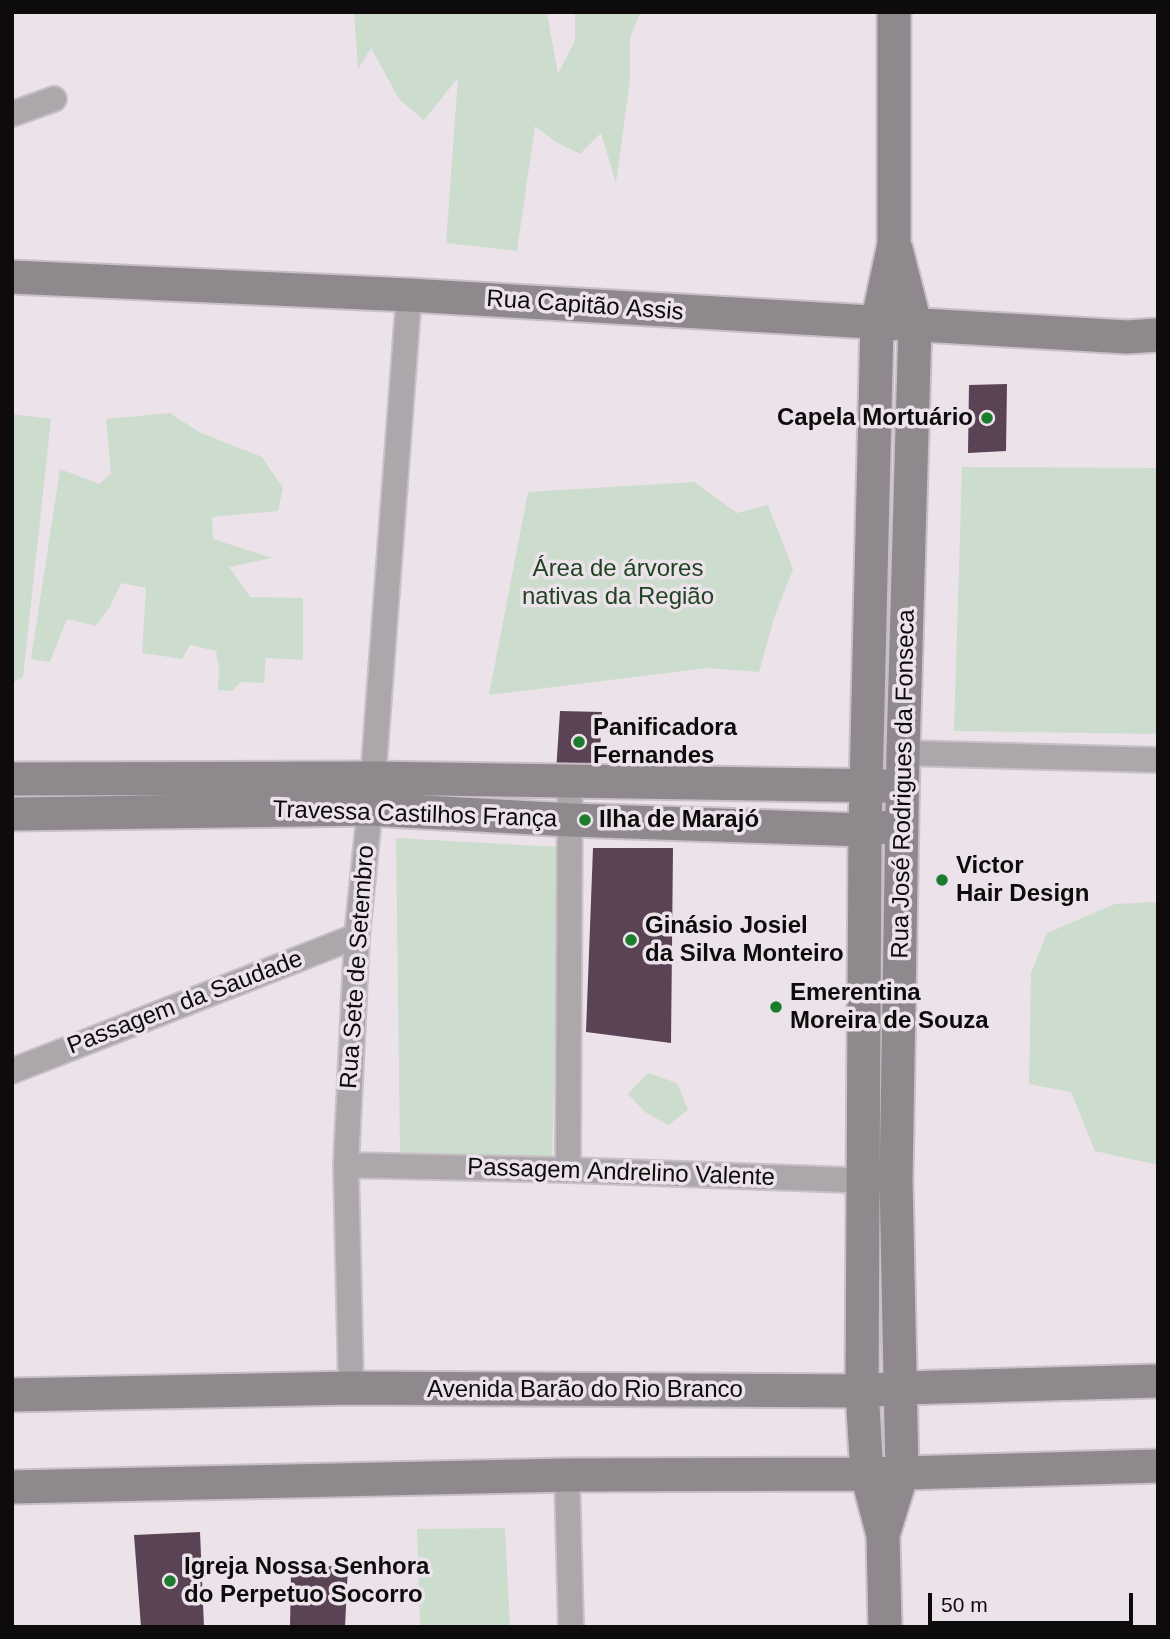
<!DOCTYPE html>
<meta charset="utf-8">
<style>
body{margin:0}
#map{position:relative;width:1170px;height:1639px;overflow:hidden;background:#ece2e9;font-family:Helvetica,sans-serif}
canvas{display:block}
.frame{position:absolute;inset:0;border:14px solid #0e0b0d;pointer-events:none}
.scale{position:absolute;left:928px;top:1593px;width:205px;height:32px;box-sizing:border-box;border:4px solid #0e0b0d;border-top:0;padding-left:9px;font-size:21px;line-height:24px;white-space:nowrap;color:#0e0b0d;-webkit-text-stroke:5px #ece2e9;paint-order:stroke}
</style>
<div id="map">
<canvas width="1170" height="1639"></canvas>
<div class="frame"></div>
<div class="scale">50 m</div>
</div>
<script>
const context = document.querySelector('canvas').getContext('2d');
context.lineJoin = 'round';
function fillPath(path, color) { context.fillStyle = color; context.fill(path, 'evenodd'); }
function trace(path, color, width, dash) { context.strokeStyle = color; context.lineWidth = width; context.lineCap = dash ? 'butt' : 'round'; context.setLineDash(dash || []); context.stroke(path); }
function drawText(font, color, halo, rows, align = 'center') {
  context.font = font + ' Helvetica,sans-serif'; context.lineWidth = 7; context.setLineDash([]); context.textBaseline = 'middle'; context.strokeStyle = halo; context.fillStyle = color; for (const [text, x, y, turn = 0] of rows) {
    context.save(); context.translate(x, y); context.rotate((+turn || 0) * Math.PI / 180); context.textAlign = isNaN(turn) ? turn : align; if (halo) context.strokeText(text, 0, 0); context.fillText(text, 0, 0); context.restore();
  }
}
fillPath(new Path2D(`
 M354 12H545L547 13 558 74 575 41V12H641L630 37V80L616 183 601 133 580 154 556 142 535 126 517 251 446 243 458 78 424 120 399 99 371 48 358 69Z
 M170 413 199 432 262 457 283 488 278 511 212 517 213 539 272 558 229 567 250 597 303 598V660L266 658 264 683 241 682 232 691 218 690 219 669 216 651 190 645 182 659 142 653 146 588 121 583 110 607 96 626 67 619 50 662 31 659 60 469 99 484 111 474 106 419Z
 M12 414 51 419 23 677 12 683Z
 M962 467 1158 468V734L954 731Z
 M694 482 737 513 768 505 793 569 774 618 759 672 707 668 489 695 528 492Z
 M396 838 559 847 552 1164 400 1153Z
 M1158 902V1165L1095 1151 1071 1092 1029 1084 1031 973 1047 933 1115 904Z
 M648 1073 677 1083 688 1110 668 1125 645 1112 628 1094Z
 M505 1528 510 1627H420L417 1529Z`), '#cdddcd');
fillPath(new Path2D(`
 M1007 384 1006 451 968 453 969 385Z
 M560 711 602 712 599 771 556 772Z
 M593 848H673L671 1043 586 1032Z
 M200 1532 204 1627H141L134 1535Z
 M348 1565 345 1627H290L291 1569Z`), '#5a4354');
const street = new Path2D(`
 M12 114 54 99
 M903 753 1158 760
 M12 1071 357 936
 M346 1165 568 1170 878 1181
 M568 1170 570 781
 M351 1388 346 1165 357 936 373 778 409 295
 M567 1475 571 1627`);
const secondary = new Path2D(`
 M12 277 409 295 1127 337 1158 335
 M12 779 373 778 890 786
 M12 814 369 809 571 820 865 830 888 827
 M12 1395 351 1388 862 1391 902 1388 1158 1381
 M12 1487 567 1475 867 1474 1158 1466
 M883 1535 902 1473 896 1180 903 753 915 324 896 249
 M885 1627 883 1535 867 1474 862 1391 865 830 877 324 894 244V12`);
trace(street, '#c8c0c6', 28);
trace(secondary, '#c8c0c6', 37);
trace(street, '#aca7aa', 24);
trace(secondary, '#8f898e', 33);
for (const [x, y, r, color] of [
 [987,418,7,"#1b7c2e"],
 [579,742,7,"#1b7c2e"],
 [585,820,7,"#1b7c2e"],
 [942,880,7,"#1b7c2e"],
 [631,940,7,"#1b7c2e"],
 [776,1007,7,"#1b7c2e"],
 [170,1581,7,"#1b7c2e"]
]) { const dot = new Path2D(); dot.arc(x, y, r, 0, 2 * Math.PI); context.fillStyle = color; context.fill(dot); trace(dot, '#ece2e9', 2.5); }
drawText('24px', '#0e0b0d', '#ece2e9', [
 ["Rua Capitão Assis",585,306,4],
 ["Rua José Rodrigues da Fonseca",904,784,-89],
 ["Travessa Castilhos França",415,815,2],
 ["Rua Sete de Setembro",358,967,-86],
 ["Passagem da Saudade",185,1003,-21],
 ["Passagem Andrelino Valente",621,1173,2],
 ["Avenida Barão do Rio Branco",585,1390]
]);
drawText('bold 24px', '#0e0b0d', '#ece2e9', [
 ["Capela Mortuário",973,418,"right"],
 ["Panificadora",593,728],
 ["Fernandes",593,756],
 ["Ilha de Marajó",599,820],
 ["Victor",956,866],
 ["Hair Design",956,894],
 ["Ginásio Josiel",645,926],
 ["da Silva Monteiro",645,954],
 ["Emerentina",790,993],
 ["Moreira de Souza",790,1021],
 ["Igreja Nossa Senhora",184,1567],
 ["do Perpetuo Socorro",184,1595]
], 'left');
drawText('24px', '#1f4423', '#ece2e9', [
 ["Área de árvores",618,569],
 ["nativas da Região",618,597]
]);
</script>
